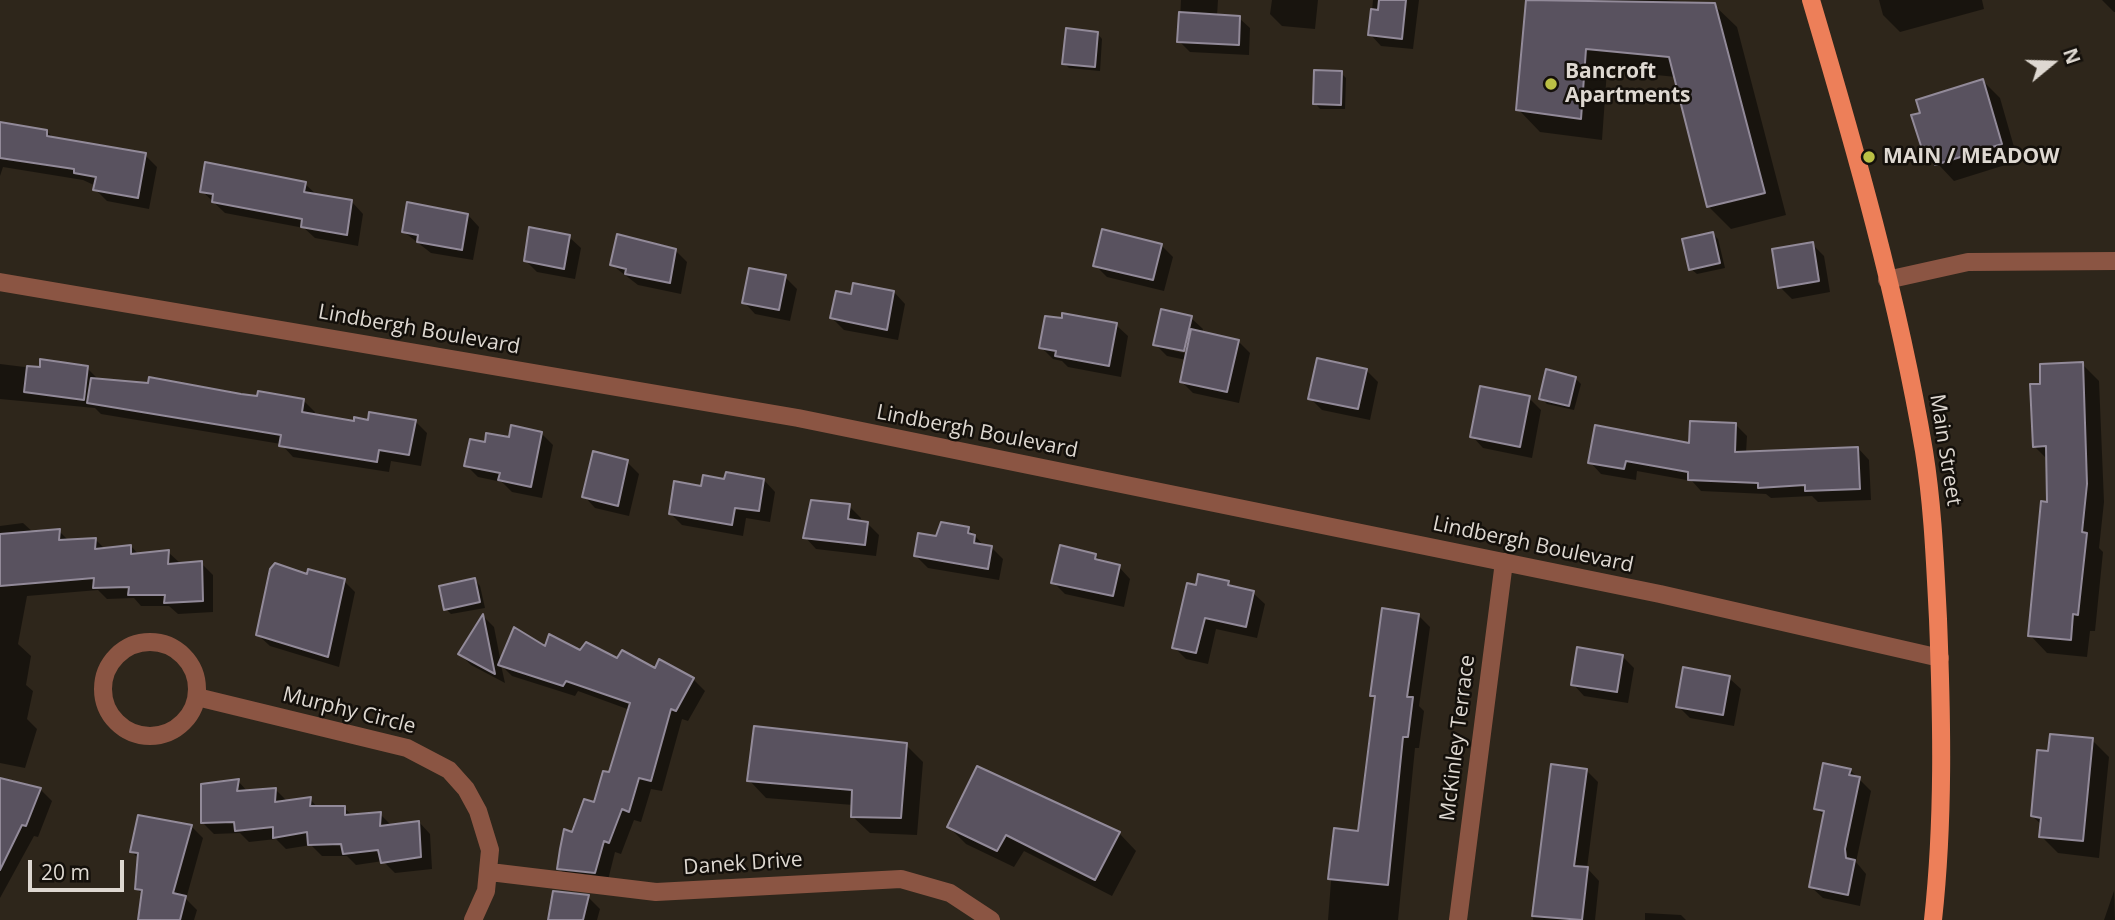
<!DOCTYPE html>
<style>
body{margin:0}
#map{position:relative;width:2115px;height:920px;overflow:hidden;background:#2e261b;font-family:"Open Sans",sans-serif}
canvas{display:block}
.north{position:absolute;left:2017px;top:28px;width:70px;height:70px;-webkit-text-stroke:5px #14100b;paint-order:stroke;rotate:71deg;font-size:19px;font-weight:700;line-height:28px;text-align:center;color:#ded8d1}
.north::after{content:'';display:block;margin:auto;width:24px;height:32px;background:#ded8d1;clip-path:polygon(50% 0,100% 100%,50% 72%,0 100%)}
.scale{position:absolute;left:28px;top:860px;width:96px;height:32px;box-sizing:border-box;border:4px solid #ded8d1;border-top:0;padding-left:9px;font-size:21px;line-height:24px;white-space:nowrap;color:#ded8d1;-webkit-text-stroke:5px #14100b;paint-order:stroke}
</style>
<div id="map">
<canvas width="2115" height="920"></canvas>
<div class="north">N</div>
<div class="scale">20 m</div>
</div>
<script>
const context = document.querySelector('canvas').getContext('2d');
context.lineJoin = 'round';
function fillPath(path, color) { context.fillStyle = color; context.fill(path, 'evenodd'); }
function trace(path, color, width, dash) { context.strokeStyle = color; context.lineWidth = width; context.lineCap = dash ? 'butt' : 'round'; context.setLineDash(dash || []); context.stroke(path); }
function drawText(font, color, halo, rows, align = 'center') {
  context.font = font + ' "Open Sans",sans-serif'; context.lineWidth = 5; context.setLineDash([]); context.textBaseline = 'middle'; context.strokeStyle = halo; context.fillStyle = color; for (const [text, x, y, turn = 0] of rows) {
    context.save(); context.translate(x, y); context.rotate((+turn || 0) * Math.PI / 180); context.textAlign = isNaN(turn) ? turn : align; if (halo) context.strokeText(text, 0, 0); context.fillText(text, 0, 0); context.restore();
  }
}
fillPath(new Path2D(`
 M1181 0H1218L1217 16 1239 18 1250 28 1249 55 1190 52 1179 41Z
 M1272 0H1318L1315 29 1282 26 1270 14Z
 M1373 0H1419L1413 49 1381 46 1370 34Z
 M1528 0H1666L1714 5 1737 27 1786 215 1731 229 1709 207 1676 77 1607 70 1602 140 1540 132 1518 109Z
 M1879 0H1982L1984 9 1900 32 1883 15Z
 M2102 0H2115V12H2114Z
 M1097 33 1102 39 1100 71 1069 68 1064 63Z
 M1341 73 1346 78 1345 109H1320L1315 103Z
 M1983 81 2000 98 2018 161 1954 181 1923 148 1922 114Z
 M0 125 47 131 54 139 145 155 157 167 149 209 107 201 95 189 96 186 83 180 3 167 0 176Z
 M305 184 318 196 352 202 363 214 358 246 315 238 304 228 225 213 202 191Z
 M468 215 479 227 473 260 431 253 404 232Z
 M1712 233 1718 239 1725 268 1697 274 1691 269Z
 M569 237 581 248 575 279 537 272 525 260Z
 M1812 244 1824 256 1830 292 1792 299 1780 287Z
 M1161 245 1173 257 1164 291 1107 277 1095 265Z
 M675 250 687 262 681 294 638 285 612 265Z
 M785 277 797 289 790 321 755 314 744 302Z
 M894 292 905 304 898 340 844 330 832 318 852 296Z
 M1191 318 1203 329 1202 333 1238 341 1250 353 1239 403 1193 393 1181 381 1186 360 1167 356 1155 344ZM1166 346 1193 351V355L1166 349Z
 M1116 325 1128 336 1121 377 1068 367 1062 361 1053 359 1041 347Z
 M0 364 41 369 87 368 99 380 303 400 315 412 314 416 355 423 415 421 427 433 421 466 391 461 389 472 293 457 281 444 101 414 95 408 0 399Z
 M2082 364 2099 381 2104 502 2099 548 2103 552 2095 631H2090L2087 657 2047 653 2030 635 2049 504 2048 460 2034 446Z
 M1367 371 1378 382 1370 420 1322 410 1310 398Z
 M1575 378 1581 384 1574 410 1547 404 1541 398Z
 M1529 398 1541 410 1532 458 1483 448 1472 436Z
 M1735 424 1747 436 1746 453 1858 448 1869 460 1871 500 1818 502 1812 496 1771 498 1766 494 1701 491 1692 481 1637 471 1636 480 1601 474 1590 462 1691 445Z
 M541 433 553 445 542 498 512 492 502 482 478 477 466 465 486 444Z
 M627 462 639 474 629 516 595 508 584 496Z
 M764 480 775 492 770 522 746 518 743 536 682 525 670 513 702 488 726 481Z
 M849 506 861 518 860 522 867 523 879 535 876 556 816 549 805 537Z
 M23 523 34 533 59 531 69 541 95 539 105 549 131 546 139 555 168 552 180 563H201L213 575V612L178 614 169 606H141L134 598 107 599 98 590 27 596 18 644 31 656 26 685 33 691 27 719 37 729 25 768 0 763V526Z
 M968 528 984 546 991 547 1003 559 999 580 928 568 916 556 937 538Z
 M1095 555 1104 563 1119 567 1130 579 1124 607 1065 594 1053 582Z
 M308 576 344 581 355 592 339 667 270 646 258 635Z
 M475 580 480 586 485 608 451 614 446 609Z
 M1228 582 1234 588 1253 593 1265 604 1257 638 1216 629 1208 664 1186 659 1174 647 1197 587Z
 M1418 615 1430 627 1419 706 1424 711 1419 748H1415L1398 920H1328L1335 830 1359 833 1376 700 1372 695Z
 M483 616 494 627 501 663 546 648 581 653 693 679 705 691 688 721 682 719 662 791 651 789 641 822 634 820 621 854 615 852 607 884 570 880 559 868 573 835 595 804 610 774 630 710 578 691 575 696 512 676 501 665 505 683 471 665 460 654Z
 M1622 656 1634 668 1628 703 1584 696 1573 684Z
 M1729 678 1741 689 1734 726 1690 718 1678 706Z
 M2092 740 2109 757 2099 858 2058 853 2041 836 2042 825 2032 816 2050 753Z
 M906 745 923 762 917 835 870 833 852 816 853 805 766 798 749 780Z
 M1552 766 1586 770 1598 782 1587 868 1599 881 1595 920H1533Z
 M1850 770 1871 791 1856 862 1866 874 1860 906 1823 898 1811 887 1825 817 1816 808Z
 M238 781 248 792 276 790 288 802 310 799 318 808H344L353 816 380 814 392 826 419 822 430 834 432 869 395 873 383 861 356 865 347 856H322L311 845 286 849 276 839 249 842 240 833 214 834 202 822Z
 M40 789 52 801 38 837 34 836 0 898V790Z
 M191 826 203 838 186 899 197 910 194 920H140L143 895 136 888 139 859 132 852Z
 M949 827 1119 833 1136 851 1112 896 1024 851 1014 867 966 844Z
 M2114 891 2115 920H2104Z
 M588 897 600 909 597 920H549Z
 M1645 913 1681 915 1686 920H1645Z`), '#0007');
const building = new Path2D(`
 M1379 0H1406L1402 39 1368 35 1371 9 1378 10Z
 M1526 0 1715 3 1765 193 1707 207 1669 57 1586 49 1581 119 1516 110Z
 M1179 12 1240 16 1239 45 1177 42Z
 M1066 28 1098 32 1095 67 1062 64Z
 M1314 70 1342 71 1341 105 1313 104Z
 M1983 79 2002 144 1935 165 1929 146 1922 149 1911 115 1920 113 1916 100Z
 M0 122 47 130V136L146 153 138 198 93 190 96 177 74 173V169L0 158Z
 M205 162 306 182 304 192 352 200 347 235 301 227 302 219 212 202 213 194 200 192Z
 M407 202 468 214 462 250 417 242 418 235 402 232Z
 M529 227 570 235 564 269 524 261Z
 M1102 229 1162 244 1153 280 1093 266Z
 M1713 232 1720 263 1689 270 1682 239Z
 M617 234 676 249 670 283 625 274 626 269 610 265Z
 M1813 242 1819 281 1778 288 1772 249Z
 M749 268 786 275 779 310 742 303Z
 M853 283 894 291 887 330 830 318 836 291 851 294Z
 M1161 309 1192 316 1184 351 1153 345Z
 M1062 313 1117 323 1109 366 1055 356 1056 351 1039 348 1045 316 1062 318Z
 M1191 329 1239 340 1227 392 1180 382Z
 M1317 358 1367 369 1358 409 1308 399Z
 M40 359 88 366 84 400 24 392 27 366 40 367Z
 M2083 362 2087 484 2082 532 2087 533 2078 615 2073 614 2071 640 2028 636 2041 501 2047 502 2046 446 2033 447 2030 384H2040V364Z
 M1546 369 1576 377 1569 406 1539 399Z
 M149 377 241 394 257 396 258 391 304 399 302 412 354 421V417L368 420 369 412 416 420 409 455 379 450 377 462 279 446 281 435 87 403 91 378 148 383Z
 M1480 386 1530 396 1520 447 1470 437Z
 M1690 421 1736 423 1735 452 1858 447 1860 489 1805 491V485L1758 488V483L1688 480V472L1626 461 1624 469 1588 463 1595 425 1689 443Z
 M511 425 542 432 531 487 498 480 500 473 464 466 470 439 485 442 486 433 509 437Z
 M593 451 628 460 618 506 582 497Z
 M726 472 764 479 759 511 735 508 732 525 669 514 674 481 701 486 703 475 724 479Z
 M811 500 850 504 848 519 868 522 865 545 803 538Z
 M941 522 969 527 968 533 975 535 974 543 992 546 988 569 914 556 918 533 936 536Z
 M60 529 59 540 96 538 95 549 131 545V554L169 550 168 564 202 561 203 601 164 603 165 595H128L129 587 93 588 94 578 0 586V534Z
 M1060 545 1096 554 1095 559 1120 565 1113 596 1051 583Z
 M275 563 307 574 308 569 345 579 328 657 256 635 270 569Z
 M1198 574 1229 581 1228 585 1254 591 1246 627 1205 618 1196 653 1172 648 1187 583 1196 585Z
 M475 578 480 602 444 610 439 586Z
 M1382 608 1419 614 1407 697H1413L1408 737H1403L1388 885 1328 879 1334 828 1358 831 1375 696H1370Z
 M483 614 495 674 458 654Z
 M514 627 545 646 549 634 580 650 586 642 617 658 622 650 655 668 659 659 694 678 676 711 671 709 651 781 639 778 629 812 622 809 609 843 604 841 595 873 557 869 560 849 564 829 572 832 584 799 594 802 603 771 609 772 630 703 566 681 563 686 498 665Z
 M1577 647 1623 655 1617 692 1571 685Z
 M1683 667 1730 676 1723 715 1676 707Z
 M754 726 907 743 901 818 851 817 852 790 747 781Z
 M2050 734 2093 738 2083 841 2039 837 2041 818 2031 816 2037 750 2048 751Z
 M1823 763 1851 769 1849 775 1860 777 1845 849 1846 858 1855 860 1848 895 1809 887 1824 811 1814 809Z
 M1551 764 1587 769 1574 866 1588 867 1582 920 1532 916Z
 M977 766 1120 832 1095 880 1006 835 997 851 947 827Z
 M0 778 41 788 26 826 22 825 0 870Z
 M239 779 237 791 276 788 275 802 311 797 310 806H345V815L381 812 380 826 419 821 421 857 381 863 378 850 343 854 341 844 308 845 307 832 273 838V827L235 831 234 822 201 823V784Z
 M138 815 192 825 173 893 186 896 180 920H138L142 890 135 889 138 853 130 852Z
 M553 891 589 895 583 920H548Z`);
fillPath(building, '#59525f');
trace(building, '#928a99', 2);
trace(new Path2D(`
 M0 282 798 418 1660 594 1940 658
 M103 689a47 47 0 1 1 94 0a47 47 0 1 1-94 0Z
 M197 697 407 748 449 770 466 789 478 811 490 850 486 891 473 920
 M490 872 656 892 901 879 950 893 991 920
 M1458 920 1504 562`), '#8b5543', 18);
trace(new Path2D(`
 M1887 280 1968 262 2115 261`), '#8b5543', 18);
trace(new Path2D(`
 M1811 0C1855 148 1898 298 1924 451 1933 507 1935 563 1938 619 1942 720 1944 820 1933 920`), '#ed7f59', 18);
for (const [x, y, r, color] of [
 [1551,84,7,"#bbc045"],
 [1869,157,7,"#bbc045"]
]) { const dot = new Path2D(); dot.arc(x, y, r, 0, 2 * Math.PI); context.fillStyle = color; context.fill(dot); trace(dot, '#14100b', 2.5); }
drawText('bold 21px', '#ded8d1', '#14100b', [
 ["Bancroft",1565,72],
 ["Apartments",1565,96],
 ["MAIN / MEADOW",1883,157]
], 'left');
drawText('21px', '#ded8d1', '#14100b', [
 ["Lindbergh Boulevard",419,330,10],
 ["Lindbergh Boulevard",977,432,11],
 ["Main Street",1945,450,81],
 ["Lindbergh Boulevard",1533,545,12],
 ["Murphy Circle",349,711,14],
 ["McKinley Terrace",1458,738,-83],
 ["Danek Drive",743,864,-4]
]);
</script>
